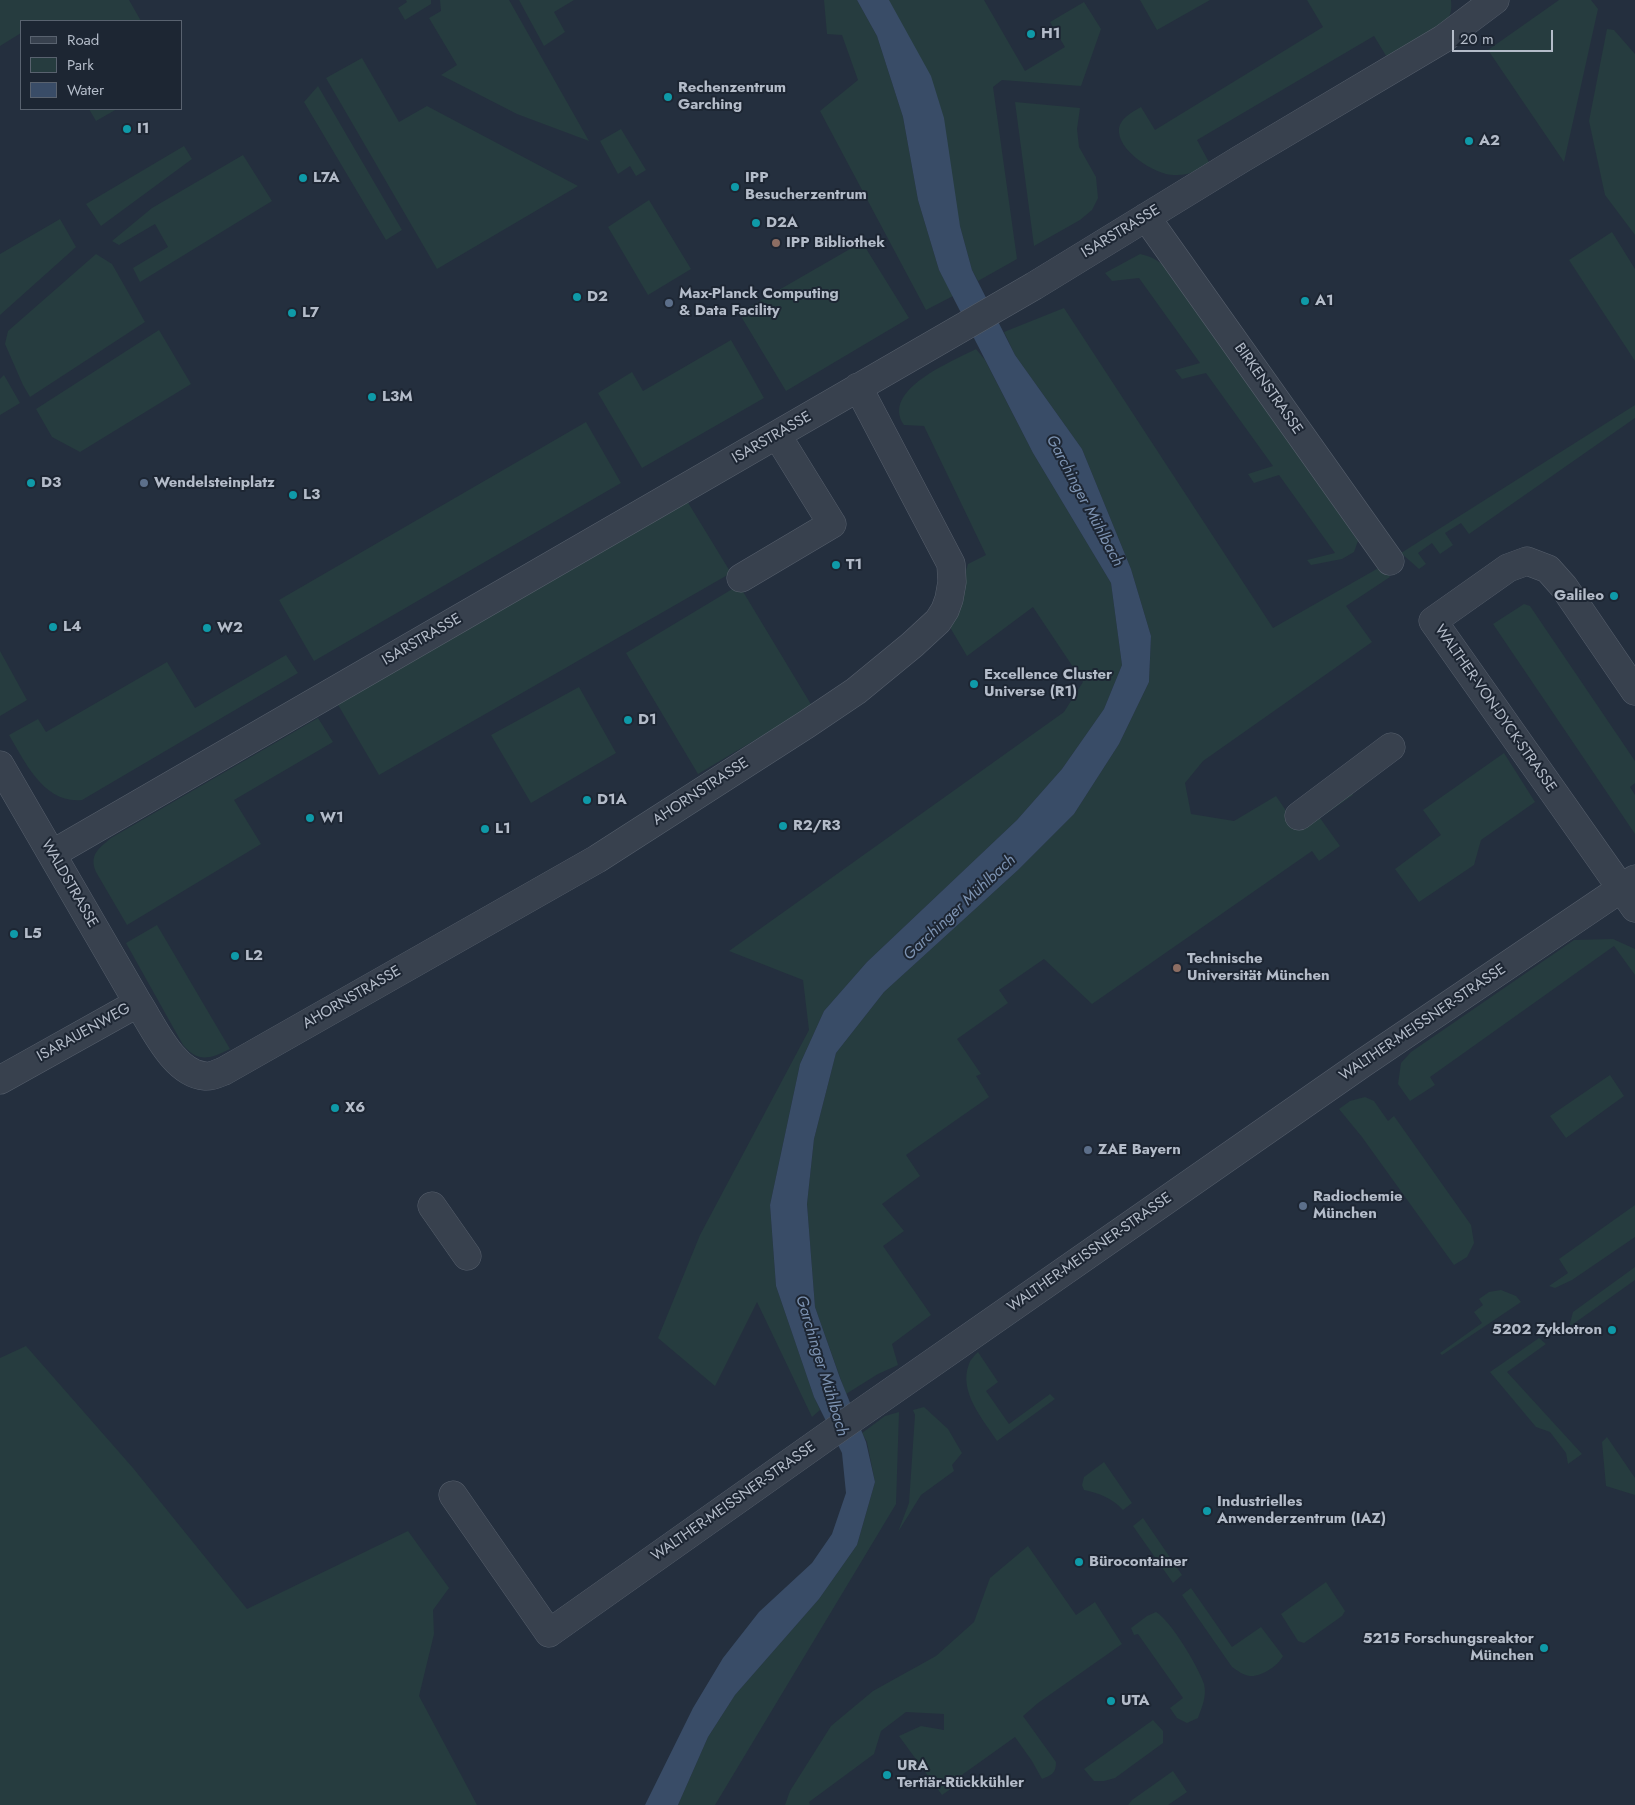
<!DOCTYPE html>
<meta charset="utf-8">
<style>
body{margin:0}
#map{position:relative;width:1635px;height:1805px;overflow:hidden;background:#242f3e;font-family:Jost,sans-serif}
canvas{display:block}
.legend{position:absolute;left:20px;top:20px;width:162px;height:90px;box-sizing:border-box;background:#1d2633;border:1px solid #59626f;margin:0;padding:6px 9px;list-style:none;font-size:15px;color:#b4bcc9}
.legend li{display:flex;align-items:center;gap:10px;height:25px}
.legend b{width:25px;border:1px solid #59626f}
.scale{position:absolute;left:1452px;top:30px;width:101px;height:22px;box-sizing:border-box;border:2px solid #b4bcc9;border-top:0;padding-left:6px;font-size:15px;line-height:18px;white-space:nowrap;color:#b4bcc9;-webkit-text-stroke:4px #1d2633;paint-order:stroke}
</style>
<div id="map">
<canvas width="1635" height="1805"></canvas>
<ul class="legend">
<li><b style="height:6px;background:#38414e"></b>Road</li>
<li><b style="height:14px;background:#263c3f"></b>Park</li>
<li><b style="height:14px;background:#394c67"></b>Water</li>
</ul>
<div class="scale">20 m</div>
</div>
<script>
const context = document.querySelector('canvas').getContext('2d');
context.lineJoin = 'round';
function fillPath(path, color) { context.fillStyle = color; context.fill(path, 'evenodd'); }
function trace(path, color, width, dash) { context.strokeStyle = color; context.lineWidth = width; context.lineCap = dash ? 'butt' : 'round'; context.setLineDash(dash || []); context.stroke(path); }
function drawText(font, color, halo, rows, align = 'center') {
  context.font = font + ' Jost,sans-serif'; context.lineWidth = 4; context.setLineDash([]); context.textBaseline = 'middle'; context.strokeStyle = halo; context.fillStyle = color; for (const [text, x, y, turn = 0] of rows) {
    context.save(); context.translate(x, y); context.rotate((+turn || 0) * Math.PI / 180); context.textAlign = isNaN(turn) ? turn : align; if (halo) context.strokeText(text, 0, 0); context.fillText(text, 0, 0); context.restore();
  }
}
fillPath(new Path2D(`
 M0 0H129L141 21H21V33L0 46Z
 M406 0H431V4L405 20 398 8 407 2Z
 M440 0H509L589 141 517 114 441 75 457 65 429 18 441 11Z
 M519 0H574L554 12 565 32 544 46Z
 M824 0H857L877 36 903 117 918 200 939 270 953 296 926 310 820 111 858 80 842 35 827 34Z
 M889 0H984L1025 71 1065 47 1050 22 1084 2 1101 29 1081 86 1002 80 993 87 1017 259 978 281 972 270 960 226Z
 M1140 0H1210L1157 30Z
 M1307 0H1451C1452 8 1451 14 1447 22L1388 59 1374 36 1197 140 1210 164C1198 170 1188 176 1174 175 1155 175 1116 150 1119 128 1121 118 1132 112 1141 107L1155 130 1323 27Z
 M1559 0H1591L1598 9 1564 162 1488 50Z
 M1607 29 1614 30 1635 54V235L1605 195 1589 121Z
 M362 58 399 122 427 106 578 186 437 269 326 78Z
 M318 86 402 230 386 240 304 102Z
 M1015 102 1080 108 1077 129 1079 147 1096 177 1098 198 1092 210 1080 220 1034 246Z
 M89 109H117L96 121Z
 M621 129 646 170 636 176 630 166 618 174 600 141Z
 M184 146 192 159 101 226 86 204Z
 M243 155 272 201 140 282 133 268 168 247 155 224 119 245 112 241 152 208Z
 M649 200 691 269 648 295 608 227Z
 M60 219 76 247 0 315V254Z
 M1612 232 1635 269V361L1569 260Z
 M862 242 909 318 786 391 739 313Z
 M96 254 112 264 145 322 30 397 23 385 5 344 8 331Z
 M1140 254C1159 258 1168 268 1180 283L1358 541 1354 552 1342 559 1311 565 1307 560 1335 553 1279 475 1254 483 1248 474 1273 466 1206 373 1182 379 1175 370 1200 363 1139 278 1112 281 1105 273Z
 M1064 308 1273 628 1382 566 1390 577 1346 606 1372 642 1203 761 1185 783 1191 814 1234 821 1276 796 1295 824 1346 786 1353 795 1320 818 1340 846 1319 861 1312 851 1092 1004 1044 959 999 990 1008 1003 957 1039 981 1074 976 1076 989 1097 906 1155 920 1176 882 1204 904 1231 883 1246 931 1315 892 1344 898 1365 878 1374 846 1394 815 1307 807 1204 814 1139 836 1053 884 992 1018 870 1074 814 1119 744 1149 682 1151 636 1131 569 1082 449 1015 355 1004 332Z
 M159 330 191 384 80 452 52 437 36 409Z
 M731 340 764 398 642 468 598 393 632 372 643 391Z
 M976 349 985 360 1033 453 1111 583 1122 665 1104 709 1062 769 1017 820 867 962 824 1011 800 1064 770 1205 776 1286 814 1397 820 1410 812 1417 757 1302 715 1386 658 1338 700 1235 809 1030 803 980 729 951 1064 712 1083 682 1033 607 967 656 948 624 953 613 968 564 986 555 924 426 904 425C880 390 953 361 976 349Z
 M4 375 20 403 0 415V379Z
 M1635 405V418L1469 534 1461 523 1445 533 1453 545 1440 554 1432 543 1418 553 1426 564 1419 569 1401 553Z
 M586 422 621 483 314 661 279 600Z
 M684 496 731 573 379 775 337 703Z
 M739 585 812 706 698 774 626 653Z
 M1524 604 1530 606 1635 761V783L1630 787 1635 795V834L1493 624Z
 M0 651 27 700 0 716Z
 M286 655 298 673 82 800C44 804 25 762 9 735L38 719 46 732 167 662 195 708Z
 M579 687 616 753 531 803 491 735Z
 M318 718 333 742 234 800 261 844 127 925 96 872C89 855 98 849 111 838Z
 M1504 753 1535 802 1481 840 1474 865 1419 902 1395 869 1441 835 1423 810Z
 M157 925 230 1049C209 1059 199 1063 183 1045L126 943Z
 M1613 939 1635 949V975L1614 946 1430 1077 1435 1085 1410 1101 1398 1084 1401 1063 1411 1052 1574 940Z
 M1610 1075 1624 1096 1566 1138 1550 1116Z
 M1365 1097 1374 1101 1388 1121 1394 1116 1471 1225 1474 1243 1467 1257 1454 1265 1362 1137 1339 1109 1350 1101Z
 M1635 1205V1237L1572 1280 1555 1288 1549 1286 1568 1273 1559 1259Z
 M1635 1267V1280L1569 1327 1573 1312Z
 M1501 1290 1516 1296 1521 1302 1442 1355 1440 1353 1482 1323 1474 1312 1483 1305 1479 1299 1489 1292Z
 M1539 1338 1546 1344 1507 1372 1582 1454 1568 1464 1566 1453 1550 1432 1536 1427 1490 1372Z
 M26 1346 133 1468 247 1609 408 1531 449 1588 433 1610 434 1634 419 1696 477 1805H0V1358Z
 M978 1352 998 1382 986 1391 1009 1424 1050 1394 1055 1399 997 1441C983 1419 958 1392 969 1364 970 1360 975 1355 978 1352Z
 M924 1407 948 1429 962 1453 952 1465 954 1471 921 1495 898 1532 909 1503 915 1415 913 1410Z
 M899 1412 896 1504 715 1805H678L708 1737 735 1695 819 1599 857 1545 875 1482 867 1442 862 1433 885 1416Z
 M1607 1437 1635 1478V1495L1606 1486 1602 1442Z
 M1104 1462 1132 1503 1123 1510C1112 1498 1099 1493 1084 1490L1082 1485 1084 1477Z
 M1143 1518 1182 1575 1173 1583 1133 1526Z
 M1028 1546 1076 1615 1095 1602 1122 1644 1038 1703 1023 1716 1056 1762C1056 1773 1052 1775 1042 1779L1032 1761 1015 1737 959 1777 962 1781 942 1795 899 1736 921 1726 944 1730V1714L906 1712 881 1731 874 1754 809 1802 810 1805H785L790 1791 831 1726 873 1691 936 1656 974 1622 990 1578Z
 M1326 1582 1345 1611 1342 1616 1304 1643 1298 1641 1281 1614Z
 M1191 1588 1232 1647 1261 1627 1283 1656C1278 1666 1261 1677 1250 1676 1243 1675 1238 1671 1232 1667L1182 1595Z
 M1156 1612C1171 1621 1198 1666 1204 1684 1207 1696 1202 1707 1198 1718L1187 1723 1177 1718 1170 1708 1183 1698 1138 1634 1134 1635 1131 1628 1147 1616Z
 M1153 1720 1163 1731V1743L1115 1778 1104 1781H1094L1084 1769Z
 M1173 1771 1187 1792 1168 1805H1128L1132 1800Z`), '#263c3f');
fillPath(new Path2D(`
 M857 0H889L931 76 944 118 960 226 972 270 1015 355 1082 449 1131 569 1151 636 1149 682 1119 744 1074 814 1018 870 884 992 836 1053 814 1139 807 1204 815 1307 840 1378 866 1442 875 1482 857 1545 819 1599 735 1695 708 1737 678 1805H645L693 1708 723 1658 759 1612 812 1563 832 1534 846 1493 842 1453 814 1397 776 1286 770 1205 800 1064 824 1011 867 962 1017 820 1062 769 1104 709 1122 665 1111 583 1033 453 939 270 918 200 903 117 877 36Z`), '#394c67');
const minor = new Path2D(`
 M1146 217 1390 561
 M741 578 832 524 777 435
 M1635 691 1564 587 1548 569 1527 561 1508 568 1433 621 1635 908
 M0 765 138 1003
 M1299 816 1391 747
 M52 854 1034 286 1241 159 1443 39 1495 0
 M0 1080 138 1003C153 1026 174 1074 205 1076 211 1077 219 1073 224 1071L597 859 807 724 856 691 912 645 938 621 945 610 949 599 952 582 951 564 858 387
 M432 1206 467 1256
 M453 1495 549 1633 829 1435 1363 1063 1635 879`);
trace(minor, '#565f6c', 29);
trace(minor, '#38414e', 28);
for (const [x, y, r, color] of [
 [1031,34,5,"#0f9aa8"],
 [668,97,5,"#0f9aa8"],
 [127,129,5,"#0f9aa8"],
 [1469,141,5,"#0f9aa8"],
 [303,178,5,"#0f9aa8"],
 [735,187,5,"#0f9aa8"],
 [756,223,5,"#0f9aa8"],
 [776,243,5,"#8d6e63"],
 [577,297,5,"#0f9aa8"],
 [1305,301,5,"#0f9aa8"],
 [669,303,5,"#5c6f8a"],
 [292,313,5,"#0f9aa8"],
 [372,397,5,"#0f9aa8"],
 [31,483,5,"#0f9aa8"],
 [144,483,5,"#5c6f8a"],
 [293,495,5,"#0f9aa8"],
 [836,565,5,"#0f9aa8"],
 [1614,596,5,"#0f9aa8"],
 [53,627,5,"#0f9aa8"],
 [207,628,5,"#0f9aa8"],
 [974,684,5,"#0f9aa8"],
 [628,720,5,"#0f9aa8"],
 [587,800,5,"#0f9aa8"],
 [310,818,5,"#0f9aa8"],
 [783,826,5,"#0f9aa8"],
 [485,829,5,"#0f9aa8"],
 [14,934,5,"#0f9aa8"],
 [235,956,5,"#0f9aa8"],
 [1177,968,5,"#8d6e63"],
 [335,1108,5,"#0f9aa8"],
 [1088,1150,5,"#5c6f8a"],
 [1303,1206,5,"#5c6f8a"],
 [1612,1330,5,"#0f9aa8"],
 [1207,1511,5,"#0f9aa8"],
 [1079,1562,5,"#0f9aa8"],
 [1544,1648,5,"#0f9aa8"],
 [1111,1701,5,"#0f9aa8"],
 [887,1775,5,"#0f9aa8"]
]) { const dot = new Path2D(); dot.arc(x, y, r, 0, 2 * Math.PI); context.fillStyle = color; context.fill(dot); trace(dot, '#1d2633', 2); }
drawText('bold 15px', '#b4bcc9', '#1d2633', [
 ["H1",1041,34],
 ["Rechenzentrum",678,88],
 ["Garching",678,105],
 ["I1",137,129],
 ["A2",1479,141],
 ["L7A",313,178],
 ["IPP",745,178],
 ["Besucherzentrum",745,195],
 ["D2A",766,223],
 ["IPP Bibliothek",786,243],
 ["Max-Planck Computing",679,294],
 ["& Data Facility",679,311],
 ["D2",587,297],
 ["A1",1315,301],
 ["L7",302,313],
 ["L3M",382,397],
 ["D3",41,483],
 ["Wendelsteinplatz",154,483],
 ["L3",303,495],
 ["T1",846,565],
 ["Galileo",1604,596,"right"],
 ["L4",63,627],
 ["W2",217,628],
 ["Excellence Cluster",984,675],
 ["Universe (R1)",984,692],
 ["D1",638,720],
 ["D1A",597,800],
 ["W1",320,818],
 ["R2/R3",793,826],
 ["L1",495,829],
 ["L5",24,934],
 ["L2",245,956],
 ["Technische",1187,959],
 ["Universität München",1187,976],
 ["X6",345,1108],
 ["ZAE Bayern",1098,1150],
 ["Radiochemie",1313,1197],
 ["München",1313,1214],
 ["5202 Zyklotron",1602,1330,"right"],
 ["Industrielles",1217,1502],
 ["Anwenderzentrum (IAZ)",1217,1519],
 ["Bürocontainer",1089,1562],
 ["5215 Forschungsreaktor",1534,1639,"right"],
 ["München",1534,1656,"right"],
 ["UTA",1121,1701],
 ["URA",897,1766],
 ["Tertiär-Rückkühler",897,1783]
], 'left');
drawText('15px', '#b4bcc9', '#1d2633', [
 ["ISARSTRASSE",1121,232,-31],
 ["BIRKENSTRASSE",1268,389,55],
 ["ISARSTRASSE",772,438,-30],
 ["ISARSTRASSE",422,640,-30],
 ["WALTHER-VON-DYCK-STRASSE",1495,709,55],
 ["AHORNSTRASSE",701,792,-33],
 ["WALDSTRASSE",69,884,60],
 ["AHORNSTRASSE",352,998,-30],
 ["WALTHER-MEISSNER-STRASSE",1423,1023,-34],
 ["ISARAUENWEG",84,1033,-29],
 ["WALTHER-MEISSNER-STRASSE",1090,1253,-35],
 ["WALTHER-MEISSNER-STRASSE",734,1502,-35]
]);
drawText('italic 16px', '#7c92b1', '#1d2633', [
 ["Garchinger Mühlbach",1084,501,62],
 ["Garchinger Mühlbach",960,908,-43],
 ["Garchinger Mühlbach",821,1366,73]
]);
</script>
